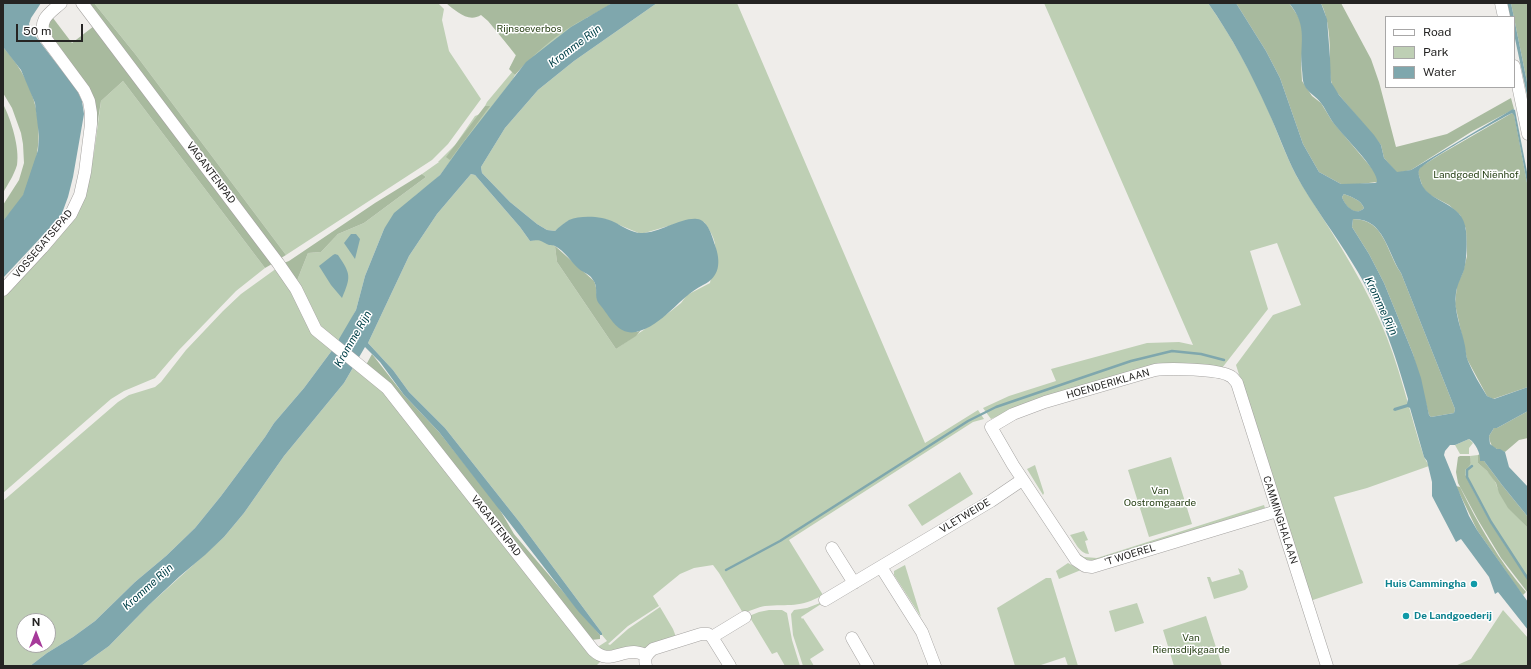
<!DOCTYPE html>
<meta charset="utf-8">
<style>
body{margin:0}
#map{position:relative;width:1531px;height:669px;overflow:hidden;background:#efedea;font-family:"Public Sans",sans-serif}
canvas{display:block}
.frame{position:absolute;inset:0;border:4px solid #252423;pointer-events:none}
.legend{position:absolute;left:1385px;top:16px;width:130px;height:72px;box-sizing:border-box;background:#fff;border:1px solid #a8a7a7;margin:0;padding:5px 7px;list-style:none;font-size:12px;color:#252423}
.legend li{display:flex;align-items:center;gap:8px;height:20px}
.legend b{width:20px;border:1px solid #a8a7a7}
.north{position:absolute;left:16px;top:613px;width:40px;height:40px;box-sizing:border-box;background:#fff;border:1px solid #a8a7a7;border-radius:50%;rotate:0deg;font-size:11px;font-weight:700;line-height:16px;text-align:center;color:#252423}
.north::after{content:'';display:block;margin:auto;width:14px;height:18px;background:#a63a9a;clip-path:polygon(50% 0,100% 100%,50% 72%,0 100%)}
.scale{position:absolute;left:16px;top:24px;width:67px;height:18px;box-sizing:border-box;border:2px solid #252423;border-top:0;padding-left:5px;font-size:12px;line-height:14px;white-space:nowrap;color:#252423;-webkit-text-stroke:3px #fff;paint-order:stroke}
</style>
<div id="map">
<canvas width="1531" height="669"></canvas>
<div class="frame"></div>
<ul class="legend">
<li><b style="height:5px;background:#fff"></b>Road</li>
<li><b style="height:11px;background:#becfb4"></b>Park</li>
<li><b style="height:11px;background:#7fa7ad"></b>Water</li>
</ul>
<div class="north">N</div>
<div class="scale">50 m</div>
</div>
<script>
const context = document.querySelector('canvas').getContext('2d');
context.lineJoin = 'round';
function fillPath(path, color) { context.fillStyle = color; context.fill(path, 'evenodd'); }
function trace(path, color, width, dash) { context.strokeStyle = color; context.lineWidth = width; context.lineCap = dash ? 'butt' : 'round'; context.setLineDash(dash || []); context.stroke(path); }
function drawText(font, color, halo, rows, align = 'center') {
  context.font = font + ' "Public Sans",sans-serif'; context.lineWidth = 3; context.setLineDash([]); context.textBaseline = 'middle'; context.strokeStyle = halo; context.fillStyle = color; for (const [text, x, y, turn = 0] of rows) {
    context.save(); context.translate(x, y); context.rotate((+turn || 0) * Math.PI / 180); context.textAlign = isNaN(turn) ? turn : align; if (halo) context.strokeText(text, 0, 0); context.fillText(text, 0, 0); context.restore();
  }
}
fillPath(new Path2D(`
 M94 3H438L444 9 442 20 449 51 481 99 448 144 432 160 286 255 136 55Z
 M582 3 587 20 513 72 515 75 513 79 440 175 428 186 416 195 384 229 365 276 356 310 338 345 326 336 296 283 308 253 321 252 338 234 364 223 426 177 422 174 439 162H438L455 145 475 116 485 112 489 106H485L487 102 513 71 510 67 517 57 482 11Z
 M657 3H737L925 443 978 410 984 419 973 422 789 540 823 595C800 608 789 604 765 606 758 607 750 611 743 613L719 573 713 565 694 568 680 574 653 596 659 606 628 626 608 644 610 645 628 629 660 607 673 629 676 637 643 649 610 654 596 648 607 641 602 635V633L521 524 445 428 409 392 393 370 368 343 409 256 437 214 471 174 475 175 520 227 530 241 539 239 555 246 557 262 616 349 671 311 681 303 687 295 710 283C715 256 722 246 704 222L689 220 641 234 605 219 568 221 555 231 547 230 537 224 510 202 482 173 481 167 505 128 538 90 574 61Z
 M1044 3H1208C1232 37 1252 74 1269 112 1278 134 1286 156 1297 177 1326 224 1358 270 1380 321 1400 365 1409 412 1424 457L1429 466 1367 488 1334 497 1363 583 1310 601 1236 365 1273 315 1301 305 1277 243 1250 251 1268 309 1222 368 1189 364 1010 411 991 419 983 408 1009 396 1056 381 1051 369 1147 343 1179 342 1193 345Z
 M123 81 265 268 236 291 179 350 155 378 124 391 111 399 3 493V293L87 188 94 153 101 101Z
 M277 268 333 349 304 388 274 423 265 437 221 496 195 528 166 556 135 582 95 621 73 637 47 653 30 666H3V501L118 402 129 395 155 387 161 382 186 350 223 311 241 294ZM24 621H48V645H24Z
 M354 366 375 381 603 659 596 666H81L109 646 149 605 224 537 244 513 284 456 344 383Z
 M1469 439 1473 443 1469 448V454H1460L1455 445Z
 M1478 455V463C1485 469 1495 477 1497 487L1509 508 1528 528V576L1517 563 1500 537 1465 474V470L1471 461 1470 456Z
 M1171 457 1192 524 1149 537 1128 470Z
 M1035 465 1044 493 1043 495 1027 469Z
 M960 472 973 494 922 526 908 505Z
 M1264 505 1265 508 1097 560C1085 560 1082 561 1075 551L1084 557 1097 558Z
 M1084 531 1088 540 1085 541 1089 554C1080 554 1075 542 1070 535Z
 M1068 563 1081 570 1059 579 1056 571Z
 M905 565 921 617 894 575V571Z
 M1238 568 1243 571 1248 587 1245 590 1214 599 1207 577H1210L1212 582 1240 574Z
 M1046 578H1051L1078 666H1068L1065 657 1038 666H1015L997 608Z
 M820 603 821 604 801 617 802 619 803 618 824 650 810 659 814 666H803L793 635 791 614 794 610 807 608Z
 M1137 603 1144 623 1115 632 1109 611Z
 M769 610H782L787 613 792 640 800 666H785L777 652 772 654 749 616 759 612Z
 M1503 610 1528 638V666H1455L1471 659Z
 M1206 616 1222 666H1174L1163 630Z`), '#becfb4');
fillPath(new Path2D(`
 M86 3H94L136 55 286 255 281 258Z
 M446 3H612C600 12 585 18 572 26 551 39 531 57 515 75L509 69 516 55 488 21 481 15C468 23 456 11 446 3Z
 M1236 3H1289L1298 16 1302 25 1303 44 1301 63 1302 81 1312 96 1321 103 1332 121 1375 172 1378 178 1377 182 1360 184H1341L1319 172 1303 144 1280 78 1266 51Z
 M1321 3H1341L1371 59 1379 82 1396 147 1447 134 1511 98 1514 109 1471 132 1411 170 1397 173 1384 158 1381 145 1334 89C1329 79 1330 69 1330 59 1330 41 1329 19 1321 3Z
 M1511 3H1528V87Z
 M53 18 72 43 94 26 272 264 265 268 123 81 101 101 95 139V120L49 39V21Z
 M3 47C42 90 49 142 24 194 19 203 10 213 3 221V205L19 180 24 163 23 144 21 133 12 108 3 93Z
 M3 104C11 119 20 148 17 165 14 175 8 184 3 193Z
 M485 106H490L450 160 446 157Z
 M1512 113 1514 114 1528 188V387L1493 399 1487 396 1467 359 1455 304 1457 285 1463 272 1467 256 1466 229 1460 215 1449 205 1430 195 1423 188 1418 173 1419 169 1422 166 1441 154Z
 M422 174 426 177 364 223 338 234 321 252 308 253 296 283 281 264 289 261 375 203Z
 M1344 194C1352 197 1361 200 1364 208 1356 217 1345 207 1342 197Z
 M1353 219C1385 219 1386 252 1401 273L1455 409 1454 413 1431 417 1429 415 1413 354 1384 283 1369 254 1352 227Z
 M555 246 594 281C598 289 595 298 601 305L637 332 641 330 636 336 616 349 557 262Z
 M372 354 404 395 439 432 497 505 514 534 600 635V639L591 640 366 365Z
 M1528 411V438L1519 440 1505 452C1495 447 1491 450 1489 436L1494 428H1497Z
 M1480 454V461H1484L1502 485 1528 517V528L1508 508 1499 493 1496 483 1487 471 1478 463V455Z
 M1460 456H1470C1472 463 1470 466 1465 470V474C1481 507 1505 549 1528 576V593L1501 558 1478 520 1458 483 1456 472 1458 457Z
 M1456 486 1460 487C1478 524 1499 561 1526 592L1523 595 1519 590 1477 530Z`), '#a8ba9e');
fillPath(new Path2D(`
 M3 3H41L31 18 29 24 33 33 77 90 82 101 84 114 73 177 68 197 61 216 3 278V221L23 195 38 150 39 136 35 103 21 70 3 47Z
 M612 3H657L574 61 538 90 505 128 481 167 482 173 510 202 537 224 547 230 555 231C559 227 564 223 569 220 581 215 602 216 614 222 622 226 632 233 641 233 657 234 682 217 697 219 708 220 712 236 715 245 721 262 720 277 703 285 679 297 663 326 636 332 620 335 612 321 604 310 602 307 598 303 597 300 595 293 598 286 593 280 590 274 584 273 579 269 571 262 565 251 555 246 553 245 551 245 549 245 540 241 541 239 530 241L520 227 475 175 471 174 437 214 409 256 368 343 393 370 409 392 445 428 521 524 602 633V635H600L578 611 439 432 404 395 380 362 365 347 344 383 284 456 244 513 224 537 205 555 180 576 149 605 109 646 81 666H30L47 653 73 637 95 621 135 582 166 556 195 528 221 496 265 437 274 423 304 388 333 349 338 345 339 339 356 310 365 276 384 229 394 213 440 175 463 143 526 62 571 27Z
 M1208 3H1236L1266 51 1280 78 1303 144 1319 172 1341 184 1375 183 1377 182C1379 170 1340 133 1332 121 1328 115 1325 108 1321 103 1317 97 1310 94 1306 88 1302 82 1303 77 1302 70 1299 43 1309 27 1289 3H1321L1327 19 1330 58 1331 82 1339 95 1374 135 1381 145 1384 158 1397 172 1411 170 1513 109 1515 110 1528 177V188L1514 115 1512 113C1500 119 1423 162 1419 170 1418 173 1419 176 1420 179 1425 204 1464 200 1466 231 1467 244 1467 258 1464 270 1461 278 1457 285 1456 293 1453 310 1462 330 1465 346 1466 351 1466 357 1468 361 1473 373 1480 385 1487 396L1494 399 1528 387V411L1497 428H1494L1489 436 1490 444 1497 449H1500L1505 452 1509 467 1528 487V517L1502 485 1484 461H1480C1481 454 1475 442 1469 439L1455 445H1450L1445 451 1444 455 1469 516 1477 530 1528 602V630L1498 592 1495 594 1489 577 1461 539 1456 542 1432 496V482L1427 461 1424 457 1410 408 1408 407 1395 411 1393 410 1394 408 1407 404 1408 399C1395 353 1379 305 1353 264 1335 234 1313 206 1296 175 1285 154 1278 132 1268 111 1251 73 1232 37 1208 3ZM1344 194C1352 197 1361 200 1364 208 1356 217 1345 206 1342 197ZM1353 219C1384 218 1387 252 1401 273L1455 409 1454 413 1431 417 1429 415 1421 378 1413 354 1384 283 1369 254 1352 227Z
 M1507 3H1511L1528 87V100L1514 34V17H1510Z
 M351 234H356L360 239 355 259 344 243Z
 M335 254 338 255C351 274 351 277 342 298L331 285 319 266 333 255Z`), '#7fa7ad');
trace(new Path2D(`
 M1472 466 1467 470V477L1491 522 1528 579
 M726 570 780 541 968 421 996 407 1075 380 1131 361 1172 351 1201 354 1224 360`), '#7fa7ad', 2.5);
const minor = new Path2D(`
 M82 3 278 263 296 289 316 330 387 388 593 650C608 664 617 652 634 652 638 652 643 654 646 655
 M1501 3 1504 17
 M1514 66 1528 134
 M3 290 42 248 71 214 80 195 85 172 91 124V113L89 101 84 90 44 36C39 18 49 14 61 3
 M1277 511 1092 567 1085 566 1076 560 1013 465 991 427 1013 414 1045 402 1155 370C1169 368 1219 369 1230 376 1233 377 1235 381 1237 383L1327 666
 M832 548 854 583
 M881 567 922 632 935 666
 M825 600 991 501 1022 480
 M712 637 745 617
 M852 638 868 666
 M646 666C644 658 646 655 653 649L701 634H708L712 637 730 666`);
trace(minor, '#a5a3a1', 13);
trace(minor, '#fff', 12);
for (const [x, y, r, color] of [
 [1474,584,4,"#0f9aa8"],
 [1406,616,4,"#0f9aa8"]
]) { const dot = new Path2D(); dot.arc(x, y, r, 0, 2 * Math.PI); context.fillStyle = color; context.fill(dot); trace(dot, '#fff', 1.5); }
drawText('10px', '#284116', '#fff', [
 ["Rijnsoeverbos",529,29],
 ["Landgoed Niënhof",1476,175],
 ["Van",1160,491],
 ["Oostromgaarde",1160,503],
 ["Van",1191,638],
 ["Riemsdijkgaarde",1191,650]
]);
drawText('10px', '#252423', '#fff', [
 ["VAGANTENPAD",211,173,53],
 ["VOSSEGATSEPAD",43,244,-50],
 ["HOENDERIKLAAN",1108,384,-16],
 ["VLETWEIDE",965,516,-31],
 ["CAMMINGHALAAN",1280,520,72],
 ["VAGANTENPAD",496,526,52],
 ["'T WOEREL",1130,555,-17]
]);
drawText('bold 10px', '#0d838f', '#fff', [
 ["Huis Cammingha",1466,584],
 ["De Landgoederij",1414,616,"left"]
], 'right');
drawText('italic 11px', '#004048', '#fff', [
 ["Kromme Rijn",575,46,-37],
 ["Kromme Rijn",1381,306,65],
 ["Kromme Rijn",353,339,-60],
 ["Kromme Rijn",148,587,-42]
]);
</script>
